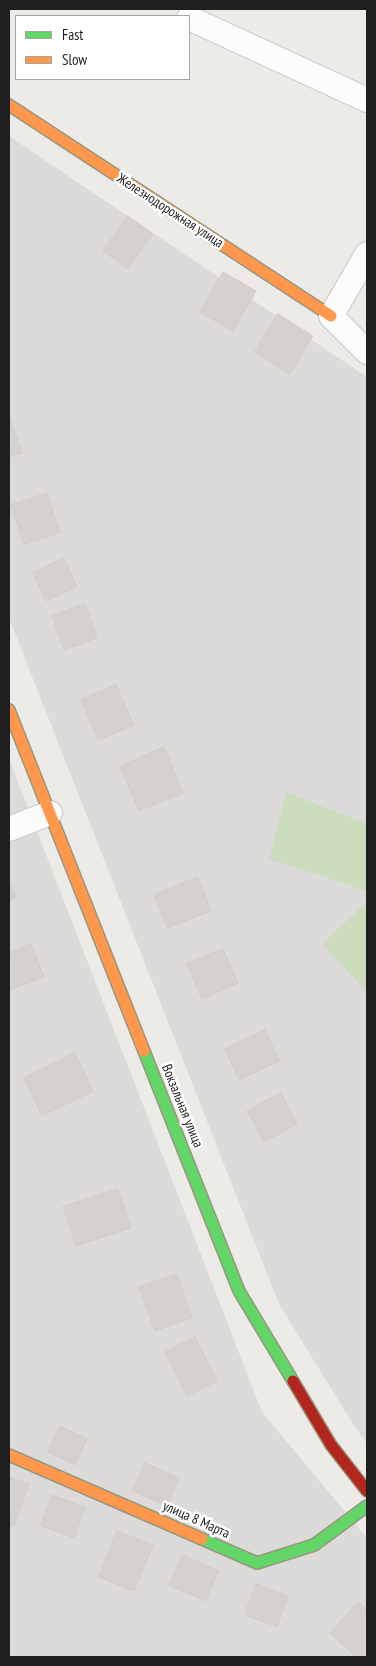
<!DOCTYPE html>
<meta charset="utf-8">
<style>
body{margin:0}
#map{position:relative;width:376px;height:1666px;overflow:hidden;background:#edebe8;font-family:"PT Sans Narrow",sans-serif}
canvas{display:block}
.frame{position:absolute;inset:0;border:10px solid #1f1f1f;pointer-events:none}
.legend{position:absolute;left:15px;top:15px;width:175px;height:65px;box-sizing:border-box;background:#fff;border:1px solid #a5a5a5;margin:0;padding:6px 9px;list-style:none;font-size:15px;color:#1f1f1f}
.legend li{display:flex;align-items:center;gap:10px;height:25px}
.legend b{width:25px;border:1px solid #a5a5a5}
</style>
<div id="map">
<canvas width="376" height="1666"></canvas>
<div class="frame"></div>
<ul class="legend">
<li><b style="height:6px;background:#63d668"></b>Fast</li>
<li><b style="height:6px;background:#ff974d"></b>Slow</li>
</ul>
</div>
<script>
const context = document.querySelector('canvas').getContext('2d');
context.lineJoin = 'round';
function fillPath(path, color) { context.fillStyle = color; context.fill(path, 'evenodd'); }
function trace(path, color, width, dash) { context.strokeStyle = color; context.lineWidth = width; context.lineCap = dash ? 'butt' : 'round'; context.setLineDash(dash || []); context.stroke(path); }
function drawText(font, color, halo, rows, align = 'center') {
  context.font = font + ' "PT Sans Narrow",sans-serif'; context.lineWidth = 5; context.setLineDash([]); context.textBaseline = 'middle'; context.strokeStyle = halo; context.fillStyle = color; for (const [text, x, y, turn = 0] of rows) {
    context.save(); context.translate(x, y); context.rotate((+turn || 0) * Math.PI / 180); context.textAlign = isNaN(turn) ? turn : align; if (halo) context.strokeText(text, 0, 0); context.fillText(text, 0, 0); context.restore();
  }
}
fillPath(new Path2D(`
 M9 136 367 377V1444L353 1424 279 1304 9 618Z
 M9 759 262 1412 367 1538V1657H9Z`), '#dddbd9');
fillPath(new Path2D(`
 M286 792 367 824V891L269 859Z
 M367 902V992L322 944Z`), '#cbddbd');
const building = new Path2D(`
 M128 216 153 234 128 269 103 251Z
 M223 272 256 291 233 331 200 312Z
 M278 314 313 336 290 374 255 352Z
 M9 417 22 453 9 457Z
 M47 493 60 533 24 544 11 505Z
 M64 558 77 587 46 601 33 573Z
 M85 604 97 638 64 650 52 616Z
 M116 685 134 725 98 740 81 700Z
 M164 747 183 793 139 811 120 767Z
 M198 877 211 911 167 928 154 895Z
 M9 882 16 897 9 901Z
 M31 944 44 977 9 990V953Z
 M223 949 238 983 202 999 187 964Z
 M265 1030 279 1061 239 1080 225 1049Z
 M75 1053 93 1091 42 1116 24 1078Z
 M281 1093 297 1124 264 1142 247 1111Z
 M118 1189 131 1228 76 1246 63 1207Z
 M177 1274 192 1318 155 1331 139 1287Z
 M195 1337 217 1381 187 1396 165 1352Z
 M60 1426 87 1439 75 1465 48 1452Z
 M145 1463 179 1478 167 1506 133 1491Z
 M9 1477 29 1484 14 1526 9 1524Z
 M52 1495 85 1507 74 1538 41 1526Z
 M117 1531 153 1545 134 1591 99 1577Z
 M183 1555 219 1571 205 1601 169 1585Z
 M256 1584 288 1596 277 1627 245 1615Z
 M359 1602 367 1610V1657H356L330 1633Z`);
fillPath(building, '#d4d1cf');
trace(building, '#d1cdc9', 1);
const street = new Path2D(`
 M189 18 367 100
 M367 254 331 316 367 352
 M9 829 50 813`);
const fast = new Path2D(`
 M144 1051 239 1291 293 1381
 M202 1539 257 1563 314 1545 367 1506`);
const slow = new Path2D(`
 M9 105 331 316
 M9 710 144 1051
 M9 1455 202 1539`);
const jam = new Path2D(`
 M293 1381 331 1445 367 1491`);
trace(street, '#c6c5c4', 26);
trace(fast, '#98987f', 14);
trace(slow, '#98987f', 14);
trace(jam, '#98987f', 14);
trace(street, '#fcfcfc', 24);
trace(fast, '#63d668', 11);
trace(slow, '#ff974d', 11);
trace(jam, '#b3261e', 11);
drawText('14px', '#1f1f1f', '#fff', [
 ["Железнодорожная улица",170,211,33],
 ["Вокзальная улица",182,1106,68],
 ["улица 8 Марта",196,1520,24]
]);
</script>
